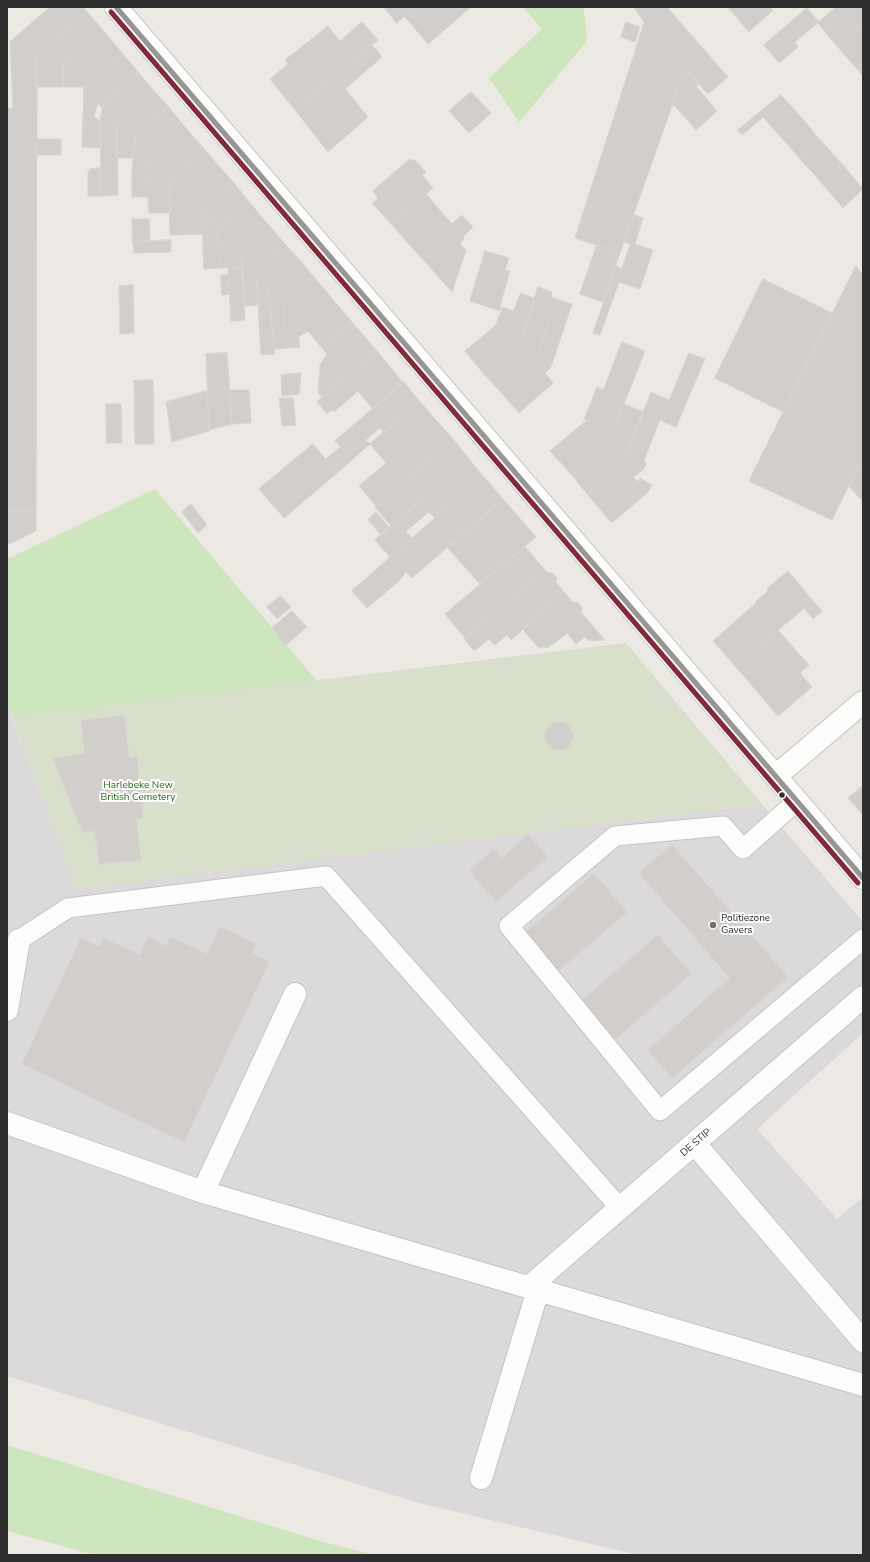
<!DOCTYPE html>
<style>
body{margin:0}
#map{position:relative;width:870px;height:1562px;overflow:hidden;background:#ece8e4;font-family:"Nunito Sans",sans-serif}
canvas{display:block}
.frame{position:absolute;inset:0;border:8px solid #2e2e2e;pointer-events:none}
</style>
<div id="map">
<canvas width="870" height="1562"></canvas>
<div class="frame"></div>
</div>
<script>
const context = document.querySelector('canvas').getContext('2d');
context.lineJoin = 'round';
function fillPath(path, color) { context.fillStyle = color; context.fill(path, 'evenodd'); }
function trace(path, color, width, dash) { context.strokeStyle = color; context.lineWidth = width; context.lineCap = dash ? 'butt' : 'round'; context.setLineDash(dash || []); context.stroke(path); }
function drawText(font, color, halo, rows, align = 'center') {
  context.font = font + ' "Nunito Sans",sans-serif'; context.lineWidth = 4; context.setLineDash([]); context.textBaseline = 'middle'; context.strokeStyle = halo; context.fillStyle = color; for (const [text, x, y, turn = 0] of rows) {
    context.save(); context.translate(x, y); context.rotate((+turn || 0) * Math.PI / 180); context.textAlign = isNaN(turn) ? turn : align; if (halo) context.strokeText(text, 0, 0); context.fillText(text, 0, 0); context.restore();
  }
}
fillPath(new Path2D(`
 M7 705 77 889 762 804 863 922V1033L757 1129 837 1219 863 1197V1555H638L419 1503 7 1376Z`), '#dcd9db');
fillPath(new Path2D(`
 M523 7H582L584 10 587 41 519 122 489 78 542 29Z
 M155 489 317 681 12 717 7 705V559Z
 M7 1445 327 1543 375 1555H95L7 1531Z`), '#cee6be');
fillPath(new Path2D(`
 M626 643 762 804 77 889 12 717Z`), '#d8e0cc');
const building = new Path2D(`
 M50 7H83L87 12 37 56 36 510H7V108H13L10 42Z
 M384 7H416L397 23Z
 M416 7H471L428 44 405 17Z
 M635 7H655L642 19 634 8Z
 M655 7H667L728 77 708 94 685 69 620 253 575 238 644 23 642 19Z
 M728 7H770L773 10 749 32Z
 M836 7H856L826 33 818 23Z
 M856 7H863V24L837 46 826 33Z
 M807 8 819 22 795 42 798 47 779 63 764 45Z
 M87 12 103 30 63 64V87H36L37 56Z
 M362 22 378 40 295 110 270 79 288 64 285 60 328 26 340 41Z
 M626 22 640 27 635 42 621 37Z
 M863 24V64L857 69 837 46Z
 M103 30 123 54 84 87H63V64Z
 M372 45 382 57 345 89 368 117 328 152 295 110Z
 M123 54 139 73 100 106 98 103 94 116 100 121 101 148 82 147 84 87Z
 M863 64V76L857 69Z
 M685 69 698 84 696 86 717 111 696 130 674 105 671 108Z
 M139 73 155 92 117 124 118 195 101 196 100 121 102 108 100 106Z
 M155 92 168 106 136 133 133 158H117V124Z
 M471 92 491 113 469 133 449 111Z
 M781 95 801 117 779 135 763 117 742 135 738 130Z
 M168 106 181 122 151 149 148 197H132V170L136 133Z
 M801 117 822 142 801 160 779 135Z
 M181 122 205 150 169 181 170 213H149L148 197 151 149Z
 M37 139H61V155H36Z
 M822 142 842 164 821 182 801 160Z
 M205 150 234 183 202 210 203 234 170 235 169 181Z
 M410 159 413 161 415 160 426 172 422 175 433 188 391 224 372 203 378 198 373 191Z
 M842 164 863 189 843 208 821 182Z
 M101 168V196H88V171H90V169Z
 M234 183 250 203 220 229 202 210Z
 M426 194 452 224 462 215 473 227 463 237 464 239 460 243 466 250 452 292 391 224Z
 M250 203 272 229 242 255V267L220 268 217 232Z
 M202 210 220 229 217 232 220 268 204 269Z
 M634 215 643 218 635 244 653 250 640 289 619 282 600 335 593 333 616 266 622 269 630 244 624 242Z
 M132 219H149L150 242H133Z
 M272 229 285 244 256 270 258 305 245 306 242 255Z
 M171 240V252L134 253 133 242Z
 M285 244 299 259 268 285 275 354 261 355 256 270Z
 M597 245 620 253 603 302 580 294Z
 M485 251 509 258 505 270 510 271 500 306 501 307 500 311 470 301Z
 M299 259 314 277 283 303 287 348 274 349 268 285Z
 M856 266 863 275V457L832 520 749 481Z
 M242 267 245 320 231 321 228 268Z
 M221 275H228L230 294 222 295Z
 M314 277 352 322 322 348 308 331 298 337 300 347 287 348 283 303Z
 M763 279 832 313 783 412 715 378Z
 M133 285 134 333 120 334 119 286Z
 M538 287 552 292 551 297 556 299 537 356 498 389 483 373 521 340Z
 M521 293 534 298 521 340 483 373 465 351 495 326 503 307 513 311Z
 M556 299 572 304 551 367 545 373 553 383 519 413 498 389 537 356Z
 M352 322 377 351 322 398 318 392 320 365 327 354 322 348Z
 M622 342 645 351 608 444 572 475 550 451 587 420 584 419 597 387 603 390Z
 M377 351 403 383 373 409 358 391 334 412 332 410 327 414 317 402Z
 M227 353 232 424 209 430 206 354Z
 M689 353 705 359 676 427 660 420 644 460 646 464 643 470 633 477 638 482 640 478 652 485 648 492 612 523 587 494 622 464 651 392 669 400Z
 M301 373 299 394 282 396 281 375Z
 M153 380 154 444H135L134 381Z
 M404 382 420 402 384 433 380 428 348 455 335 441Z
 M230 390H249L251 423 232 424Z
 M207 391 209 431 172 442 166 402Z
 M293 398 296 425 282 426 279 399Z
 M420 402 453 439 376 506 359 486 386 463 370 444Z
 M106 404H121L122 443H107Z
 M624 404 644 412 622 464 587 494 572 475 608 444Z
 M453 439 469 459 391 526 375 507Z
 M366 440 370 444 337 473 326 459 340 447 348 455Z
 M313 444 337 473 284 518 259 489Z
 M863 457V502L849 486Z
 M469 459 483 476 435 518 429 512 406 531 412 538 390 557 375 540Z
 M483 476 503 499 412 578 406 572 399 581 367 608 352 591Z
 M503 499 536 537 480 584 447 547Z
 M191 504 207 525 198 533 182 512Z
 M7 510H36V531L7 545Z
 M376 512 389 527 380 534 368 520Z
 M525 547 545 570 465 638 445 614Z
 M545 570 548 573H552L557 578 556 582 564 592 511 640 507 635 495 645 489 639 474 651 464 639Z
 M788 571 813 601 735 666 713 641 757 602 756 601 768 591 767 589Z
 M564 592 573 603 578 602 582 608 581 612 605 640 589 641 585 637 576 644 567 633 552 645 551 644 549 647 539 648 523 630Z
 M281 596 291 607 277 619 267 607Z
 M813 601 822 611 813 619 804 608Z
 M292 611 307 627 286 645 272 628Z
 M778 630 809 665 800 673 812 687 778 716 735 666Z
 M124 716 129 758 137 757 143 818 136 819 141 860 99 864 95 831 82 832 53 758 85 754 81 721Z
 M545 736a14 14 0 1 1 28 0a14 14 0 1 1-28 0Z
 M863 786V815L848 798Z
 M528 835 548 857 496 901 469 871 494 849 502 858Z
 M672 845 788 977 672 1078 648 1050 730 978 639 873Z
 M594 874 627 912 558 971 525 933Z
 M220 927 256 944 252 953 269 962 184 1142 22 1064 81 938 99 947 104 938 140 955 148 937 166 946 171 937 207 954Z
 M658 935 691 974 612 1042 579 1003Z`);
fillPath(building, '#d1cecb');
trace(building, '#d7d4d0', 1);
const lane = new Path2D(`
 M797 801 743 849 723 826 615 836 509 926 660 1111 863 939
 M19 940 68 908 326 876 620 1208`);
const street = new Path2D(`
 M776 776 863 702
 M7 1010 19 940
 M7 1123 203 1192 863 1385
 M695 1144 863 1341
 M203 1192 295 994
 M529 1287 863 997
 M481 1478 538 1290`);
const secondary = new Path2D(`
 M116 7 863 878`);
trace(lane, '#c5c4c5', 21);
trace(street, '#c5c4c5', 24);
trace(secondary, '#c5c4c5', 24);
trace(lane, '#fcfcfb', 19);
trace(street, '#fcfcfb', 22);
trace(secondary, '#fcfcfb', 22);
trace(new Path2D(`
 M116 7 863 878`), '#969696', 5);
trace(new Path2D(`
 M111 12 858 883`), '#822a3a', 5);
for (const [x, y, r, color] of [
 [782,795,3.5,"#2e2e2e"],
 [713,925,4,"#706f6e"]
]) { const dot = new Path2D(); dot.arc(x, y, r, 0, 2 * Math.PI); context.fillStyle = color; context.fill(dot); trace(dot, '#fff', 1.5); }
drawText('10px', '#2c6e1b', '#fff', [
 ["Harlebeke New",138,786],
 ["British Cemetery",138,798]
]);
drawText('10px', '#2e2e2e', '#fff', [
 ["Politiezone",721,919],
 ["Gavers",721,931]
], 'left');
drawText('10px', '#2e2e2e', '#fff', [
 ["DE STIP",696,1143,-41]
]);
</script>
